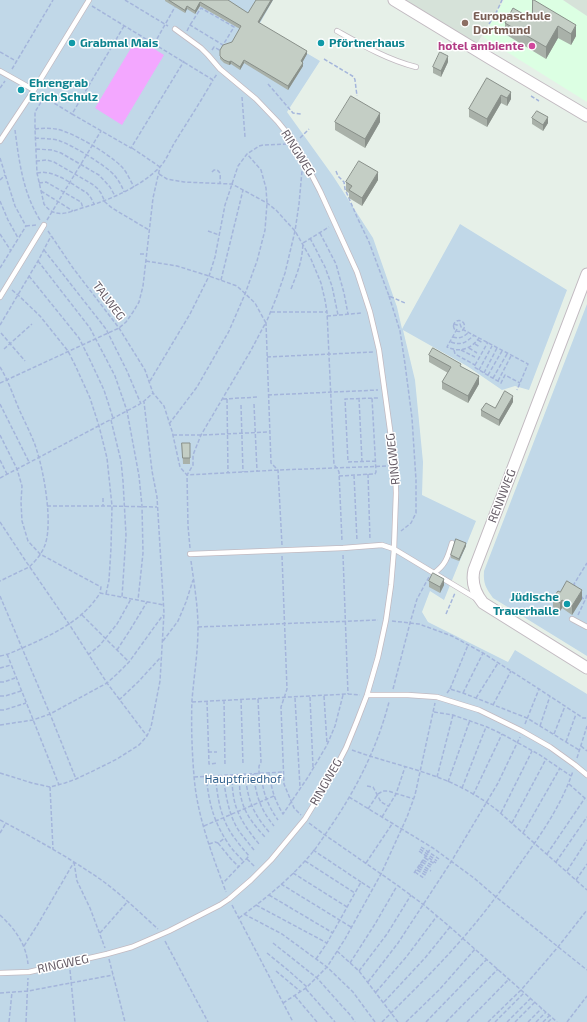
<!DOCTYPE html>
<meta charset="utf-8">
<style>
body{margin:0}
canvas{display:block;background:#e6f0e8}
</style>
<canvas width="587" height="1022"></canvas>
<script>
const context = document.querySelector('canvas').getContext('2d');
context.lineJoin = 'round';
function fillPath(path, color) { context.fillStyle = color; context.fill(path, 'evenodd'); }
function trace(path, color, width, dash) { context.strokeStyle = color; context.lineWidth = width; context.lineCap = dash ? 'butt' : 'round'; context.setLineDash(dash || []); context.stroke(path); }
function drawText(font, color, halo, rows, align = 'center') {
  context.font = font + ' "Exo 2",sans-serif'; context.lineWidth = 3; context.setLineDash([]); context.textBaseline = 'middle'; context.strokeStyle = halo; context.fillStyle = color; for (const [text, x, y, turn = 0] of rows) {
    context.save(); context.translate(x, y); context.rotate((+turn || 0) * Math.PI / 180); context.textAlign = isNaN(turn) ? turn : align; if (halo) context.strokeText(text, 0, 0); context.fillText(text, 0, 0); context.restore();
  }
}
fillPath(new Path2D(`
 M504 0H563L587 16V102L483 37Z`), '#dcffe3');
fillPath(new Path2D(`
 M406 0H503L475 47Z
 M563 0H587V16Z`), '#d6e2d9');
fillPath(new Path2D(`
 M0 0H273L259 25 320 61 287 112 333 176 373 238 397 307 402 329 460 224 567 290 529 390 515 386 502 390 467 366 403 330 415 380 423 462 422 495 476 521 444 600 430 591 422 612 428 622 508 662 515 650 587 694V1022H0Z
 M587 304V656L493 598C486 588 483 584 484 571Z`), '#c1d8e8');
fillPath(new Path2D(`
 M137 38 164 55 122 125 95 108Z`), '#f3a7ff');
const service = new Path2D(`
 M337 31C362 45 388 60 416 67
 M0 71 34 90
 M0 141 34 90 89 0
 M0 297 44 225
 M190 554 343 548 382 545 394 549 477 599
 M434 573C446 565 448 556 452 543
 M572 619 587 627
 M367 695H408L437 697 479 710 522 731 550 747 575 765 587 775
 M0 973 29 972 107 954 132 947 169 931 220 905 229 899 251 880 271 860 305 819 333 773 346 748 357 721 367 695 378 657 386 620 391 585 394 549 396 493 395 466 379 350 370 312 357 272 320 191 295 143 278 122 256 99 220 69 208 55 201 48 175 29`);
const tertiary = new Path2D(`
 M394 0 491 59 587 116
 M587 274 474 570C471 583 475 593 483 603L587 668`);
trace(service, '#c2bac1', 6);
trace(tertiary, '#c2bac1', 13);
trace(new Path2D(`
 M125 0 168 26
 M92 6 213 80 217 74
 M489 24 497 11 502 0
 M124 26 72 114 131 148 184 61
 M187 31 190 25 223 45 234 27 201 8 190 25
 M154 44 175 7
 M212 50 214 47 221 51
 M0 52 16 61
 M324 59 354 77 355 80 357 96
 M12 69 53 0
 M268 84 293 113 301 114
 M0 88 5 81
 M39 94 72 114
 M531 96 539 101
 M44 97 35 112V129L37 173 44 204C55 219 67 213 82 208 110 200 138 188 159 168 166 161 170 150 175 142 188 121 201 101 213 80
 M242 97 245 137
 M35 129C42 128 49 128 56 129 73 132 109 154 121 166 127 172 130 180 134 187
 M15 130C19 161 23 193 40 220
 M35 138C43 139 52 138 60 141 72 145 107 166 115 176 119 181 122 186 124 192
 M300 138 309 129
 M132 148 160 167
 M36 149 52 150 61 153 99 175 110 187 115 196
 M0 158 15 206 26 226
 M36 161 47 160 54 162 92 184 97 188 101 193 105 202 112 208 149 230
 M336 171 338 176 344 182 345 189 357 217 369 242 389 296 405 303
 M212 172 214 170C222 169 220 178 220 183
 M37 173C54 169 73 185 87 193L91 198 94 204
 M159 174 167 179 184 182 232 184 267 203 276 210 295 231 311 259 321 283 325 300 327 312 334 465 337 468 339 472 342 541
 M0 180 5 175
 M39 183 46 182 81 202 83 208
 M41 191 73 211
 M0 201 8 220 18 238
 M47 220 101 131
 M26 226 36 225
 M48 231 73 268 119 328 145 370 153 393 164 406 172 431 180 467 187 475 278 470 389 466
 M208 231 219 235
 M320 233 336 264 344 293 348 314
 M0 234 11 251
 M310 238 325 267 332 286 338 315
 M44 250 106 329 127 371 141 404
 M140 254H146
 M38 261 90 328 115 376 127 411 139 476 142 506 143 553 138 600
 M146 261 177 266 209 276 237 286 255 303 266 323
 M0 268 26 226
 M29 276 79 338 90 360 104 390 113 418
 M221 280 243 190
 M291 289C298 271 302 262 303 243L329 227
 M12 290 18 295 40 316 68 351 76 367 90 398 99 426 107 458 112 506 111 548 109 580 106 594
 M389 296 400 331 405 364 412 418 416 480V513L411 523 401 531
 M271 312H327
 M327 316 362 313
 M453.5 326a5.5 5.5 0 1 1 11 0a5.5 5.5 0 1 1-11 0Z
 M454 324 457 325 460 324 462 329 528 364 517 390
 M0 325 38 261 51 236
 M457 329 447 347C460 353 471 349 479 338
 M1 333 25 361
 M453 337C459 339 464 337 469 332
 M478 340 483 343
 M451 342C461 346 467 342 474 335
 M475 344 480 347
 M469 348 477 353
 M4 349 32 324
 M454 350 455 354 475 365 474 367 501 383 505 375 520 383
 M461 350 475 357
 M267 357 373 352
 M475 365 488 342
 M0 367C8 380 13 395 19 409 25 423 33 437 37 451 44 473 53 523 45 545 42 553 36 561 29 567L0 581
 M479 370 492 346
 M484 373 497 348
 M488 375 502 351
 M493 378 507 354
 M150 381 190 314 209 276 215 257 225 205 238 166 247 154 259 146 263 145 287 144
 M498 381 511 356
 M0 383 119 328 126 322 133 312 139 302 143 286 153 198 160 167
 M268 395 378 390
 M359 398 362 462
 M223 399 259 397
 M227 399 228 472
 M143 402 153 393
 M0 404 29 462
 M254 404 257 471
 M241 405 243 472
 M111 420 121 461 123 481 126 535 122 597
 M169 424 197 387 229 331 245 294 257 261 265 230 267 203 266 188 261 170 247 154
 M0 435 17 469 22 486 21 502 22 521 28 541 40 554 101 587 100 593
 M173 435H201L269 432
 M0 460 7 474
 M376 461 348 462 345 399 378 398
 M368 474 370 540
 M354 475 357 541
 M339 476 373 474H375L376 472 372 398
 M0 478 140 404
 M103 498V506
 M47 506H110L157 507
 M0 522 25 560 69 624 107 683 147 736
 M282 545 278 470 271 463 266 323 277 296 285 273 295 231 299 204 302 171
 M190 548 188 526 187 475 193 465V455L201 435 250 352 265 324
 M343 555 348 694
 M282 556 287 689 281 707 284 784 294 808 301 815
 M191 561C194 583 198 606 198 628 198 652 194 676 192 700 191 725 192 751 194 776 197 816 212 854 226 892
 M575 586 574 584 587 563
 M0 596 50 714 76 779
 M581 596 585 601
 M446 614 455 593
 M82 615 129 662
 M578 615 586 598 587 593
 M392 621 419 624 452 636 483 653 539 689 583 718H587
 M198 627 378 620
 M163 641 178 621 186 602 193 580
 M117 650 130 630 147 602
 M7 654 59 785
 M88 655 100 645 117 624 131 599
 M0 656C11 654 19 649 29 645 56 633 84 619 100 593L164 605
 M0 668 11 665
 M0 682H4L15 678
 M393 689 410 623 417 599 429 577
 M450 689 468 645
 M447 693 450 689 463 693 527 718 579 750
 M463 693 483 653
 M0 696H5L21 691
 M324 696 327 744
 M310 697 313 767
 M295 698 300 787
 M476 698 498 663
 M241 699 243 764
 M258 699 261 762 259 766V774
 M119 700 138 682 161 657
 M224 700 225 766
 M207 701 209 764 217 763
 M192 702 348 694 360 695
 M493 705 511 671
 M0 710H4L26 703
 M434 712 453 715 487 727 502 734 540 755 571 776
 M525 724 539 689
 M0 725 33 720 50 714 107 683 117 674 129 662 163 615
 M540 726 550 696
 M554 734 565 706
 M566 742 576 714
 M581 746 587 751
 M352 750C385 762 420 769 452 783 467 790 483 799 497 810L587 890
 M208 752H217
 M577 758 587 726
 M0 773 32 783 50 787 65 783 76 779 95 770 117 759 139 745 147 736 151 727 160 681 164 613 157 497 152 471 144 402
 M261 773C263 793 267 804 278 820
 M269 773C272 790 274 799 283 814L308 777 327 745 335 726 343 695
 M239 774C240 782 239 790 241 797 244 813 254 825 265 837
 M245 774C248 800 252 812 269 832
 M253 774C257 797 259 807 274 826
 M232 775C232 787 233 801 238 812 243 824 251 834 259 844
 M206 776C209 802 213 821 228 843 232 850 239 856 244 862
 M215 776C217 789 218 803 223 816 228 832 239 844 249 856L223 883
 M223 776C226 796 229 819 242 835 246 840 250 845 254 850
 M194 777 283 772
 M437 777 453 715
 M448 782 470 720
 M569 784 587 800
 M367 786 373 787 381 802 388 806
 M50 787 53 849
 M462 788 486 727
 M473 795 502 734
 M349 797 433 848 474 878 496 897 587 970
 M368 809 378 794 383 791H388L414 799
 M501 813 532 751
 M382 817 396 794 405 767
 M0 820C34 838 68 857 100 879 121 894 139 912 158 929
 M309 823 325 835 397 885 424 905 450 927 557 1022
 M512 823 546 759
 M204 826 274 796
 M0 833 6 823
 M523 833 560 768
 M218 843 231 859 239 867
 M209 844 215 842 218 843 225 838
 M421 847 439 859
 M420 849 437 861
 M313 850 361 882
 M419 851 436 863
 M547 854 585 798
 M425 858 435 864
 M247 859 255 867
 M423 860 433 866
 M305 861 355 893
 M74 862 77 881 90 908 105 948
 M422 862 432 868
 M556 862 587 817
 M366 863 392 824
 M420 864 431 871
 M419 866 429 872
 M418 868 428 874
 M417 870 427 876
 M567 871 587 840
 M415 872 425 879
 M293 873 347 907
 M414 873 431 848
 M576 880 587 864
 M281 884 351 927
 M269 895 333 933
 M232 905 293 1022
 M256 905 327 943
 M244 914 282 934 327 967 353 992 375 1022
 M0 915C15 929 26 944 28 964
 M239 918C262 901 285 883 304 862 315 851 324 836 333 823 358 786 378 745 389 702
 M100 933 128 901
 M165 941 208 1022
 M273 943 317 978 351 1016 355 1022
 M24 946 38 924 74 862
 M337 951 359 971 398 1022
 M267 953 289 971 307 987
 M109 959 125 1022
 M316 959 327 943 361 882 372 889
 M350 963 375 924 397 886
 M70 970 75 1022
 M276 971 301 992
 M359 971 387 934 411 895
 M368 982 398 943 451 862 498 783 520 737
 M306 989 335 1022
 M376 992 407 956 437 916
 M0 993 28 991 113 975
 M295 996 317 1022
 M384 1002 425 958 450 927
 M283 1003 306 988 327 967 345 939 381 874 407 817 415 795 435 703
 M9 1022 12 992
 M26 1022 28 978
 M382 1022C409 995 437 968 462 939 484 914 503 888 522 861 542 833 562 804 573 771
 M406 1022 439 990 475 949
 M426 1022 487 959
 M446 1022 498 969
 M467 1022 509 979
 M488 1022 521 990 558 947 587 910
 M495 1022 524 993
 M507 1022 531 998
 M515 1022 535 1002
 M528 1022 542 1008
 M536 1022 546 1012
 M543 1022 550 1015
 M548 1022 552 1018
 M567 1022 587 996`), '#a4b5db', 1.5, [4, 2]);
trace(service, '#fff', 4.5);
trace(tertiary, '#fff', 11);
fillPath(new Path2D(`
 M165 0H228L259 23 307 54 302 62 303 66 288 90 244 63 240 70 231 64 229 65 224 63 220 59V50L232 42 240 29 200 6 195 14 187 9 185 13 165 1Z
 M533 0 576 36 571 45 558 38 546 59 505 34V23L532 19Z
 M448 62 441 77 433 73V67Z
 M487 78 511 99 507 106 501 103 487 127 469 117V109Z
 M532 118 548 123 543 131 532 124Z
 M335 122H380L365 148 335 130Z
 M378 180 362 206 349 198V193L346 191V182Z
 M429 355 461 367 479 384 468 403 442 389V382L448 373 429 362Z
 M513 402 499 426 481 416V410L495 408Z
 M182 443H190V464H183Z
 M466 546 459 561 451 558V555Z
 M429 581 444 585 440 593 429 587Z
 M560 592 582 599 572 615 562 608 560 611 553 607V598Z`), '#a9b1a9');
fillPath(new Path2D(`
 M271 0H273L258 25V22Z
 M200 2V6L195 14V11Z
 M187 6V9L185 13V10Z
 M576 25V36L571 45V34Z
 M558 26V38L546 59V47Z
 M307 51V54L301 65V61Z
 M448 56V62L441 77V71Z
 M244 60V63L240 70V67Z
 M231 61V64L229 65V62Z
 M303 63V66L288 90V86Z
 M511 92V99L507 106V98Z
 M501 95V103L487 127V119Z
 M380 113V122L365 148V139Z
 M548 117V123L543 131V125Z
 M378 172V180L362 206V198Z
 M479 376V384L468 403V396Z
 M513 396V402L499 426V420Z
 M466 543V546L459 561V559Z
 M444 579V585L440 593V587Z
 M582 590V599L572 615V606Z
 M562 600V608L560 611V603Z`), '#89908a');
const building = new Path2D(`
 M169 0H228L248 13 256 0H271L258 22 307 51 301 61 303 63 288 86 244 60 240 67 231 61 229 62 224 60 220 56V50L223 45 232 42 241 26 200 2 195 11 187 6 185 10Z
 M533 0H534L576 25 571 34 558 26 546 47 505 23 513 8 532 19Z
 M440 52 448 56 441 71 433 67Z
 M487 78 511 92 507 98 501 95 487 119 469 109Z
 M351 96 380 113 365 139 335 122Z
 M537 111 548 117 543 125 532 118Z
 M359 161 378 172 362 198 349 190 352 186 346 182Z
 M433 348 461 364 460 366 479 376 468 396 442 382 451 367 429 355Z
 M505 391 513 396 499 420 481 410 486 403 495 408Z
 M182 443H190V458H183Z
 M456 539 466 543 459 559 451 555Z
 M433 573 444 579 440 587 429 581Z
 M567 581 582 590 572 606 562 600 560 603 553 598 558 591 560 592Z`);
fillPath(building, '#c4cec5');
trace(building, '#89908a', 1);
for (const [x, y, r, color] of [
 [465,23,4,"#8d6e63"],
 [72,43,4,"#0f9aa8"],
 [321,43,4,"#0f9aa8"],
 [532,46,4,"#d1479c"],
 [21,90,4,"#0f9aa8"],
 [567,604,4,"#0f9aa8"]
]) { const dot = new Path2D(); dot.arc(x, y, r, 0, 2 * Math.PI); context.fillStyle = color; context.fill(dot); trace(dot, '#fff', 1.5); }
drawText('bold 12px', '#785e54', '#fff', [
 ["Europaschule",473,16],
 ["Dortmund",473,30]
], 'left');
drawText('bold 12px', '#0d838f', '#fff', [
 ["Grabmal Mais",80,43],
 ["Pförtnerhaus",329,43],
 ["Ehrengrab",29,83],
 ["Erich Schulz",29,97],
 ["Jüdische",559,597,"right"],
 ["Trauerhalle",559,611,"right"]
], 'left');
drawText('bold 12px', '#b23c85', '#fff', [
 ["hotel ambiente",524,46]
], 'right');
drawText('12px', '#665d67', '#fff', [
 ["RINGWEG",298,153,58],
 ["TALWEG",109,301,53],
 ["RINGWEG",393,459,-96],
 ["RENNWEG",502,496,-69],
 ["RINGWEG",326,782,-60],
 ["RINGWEG",63,964,-12]
]);
drawText('12px', '#34638e', '#fff', [
 ["Hauptfriedhof",243,779]
]);
</script>
